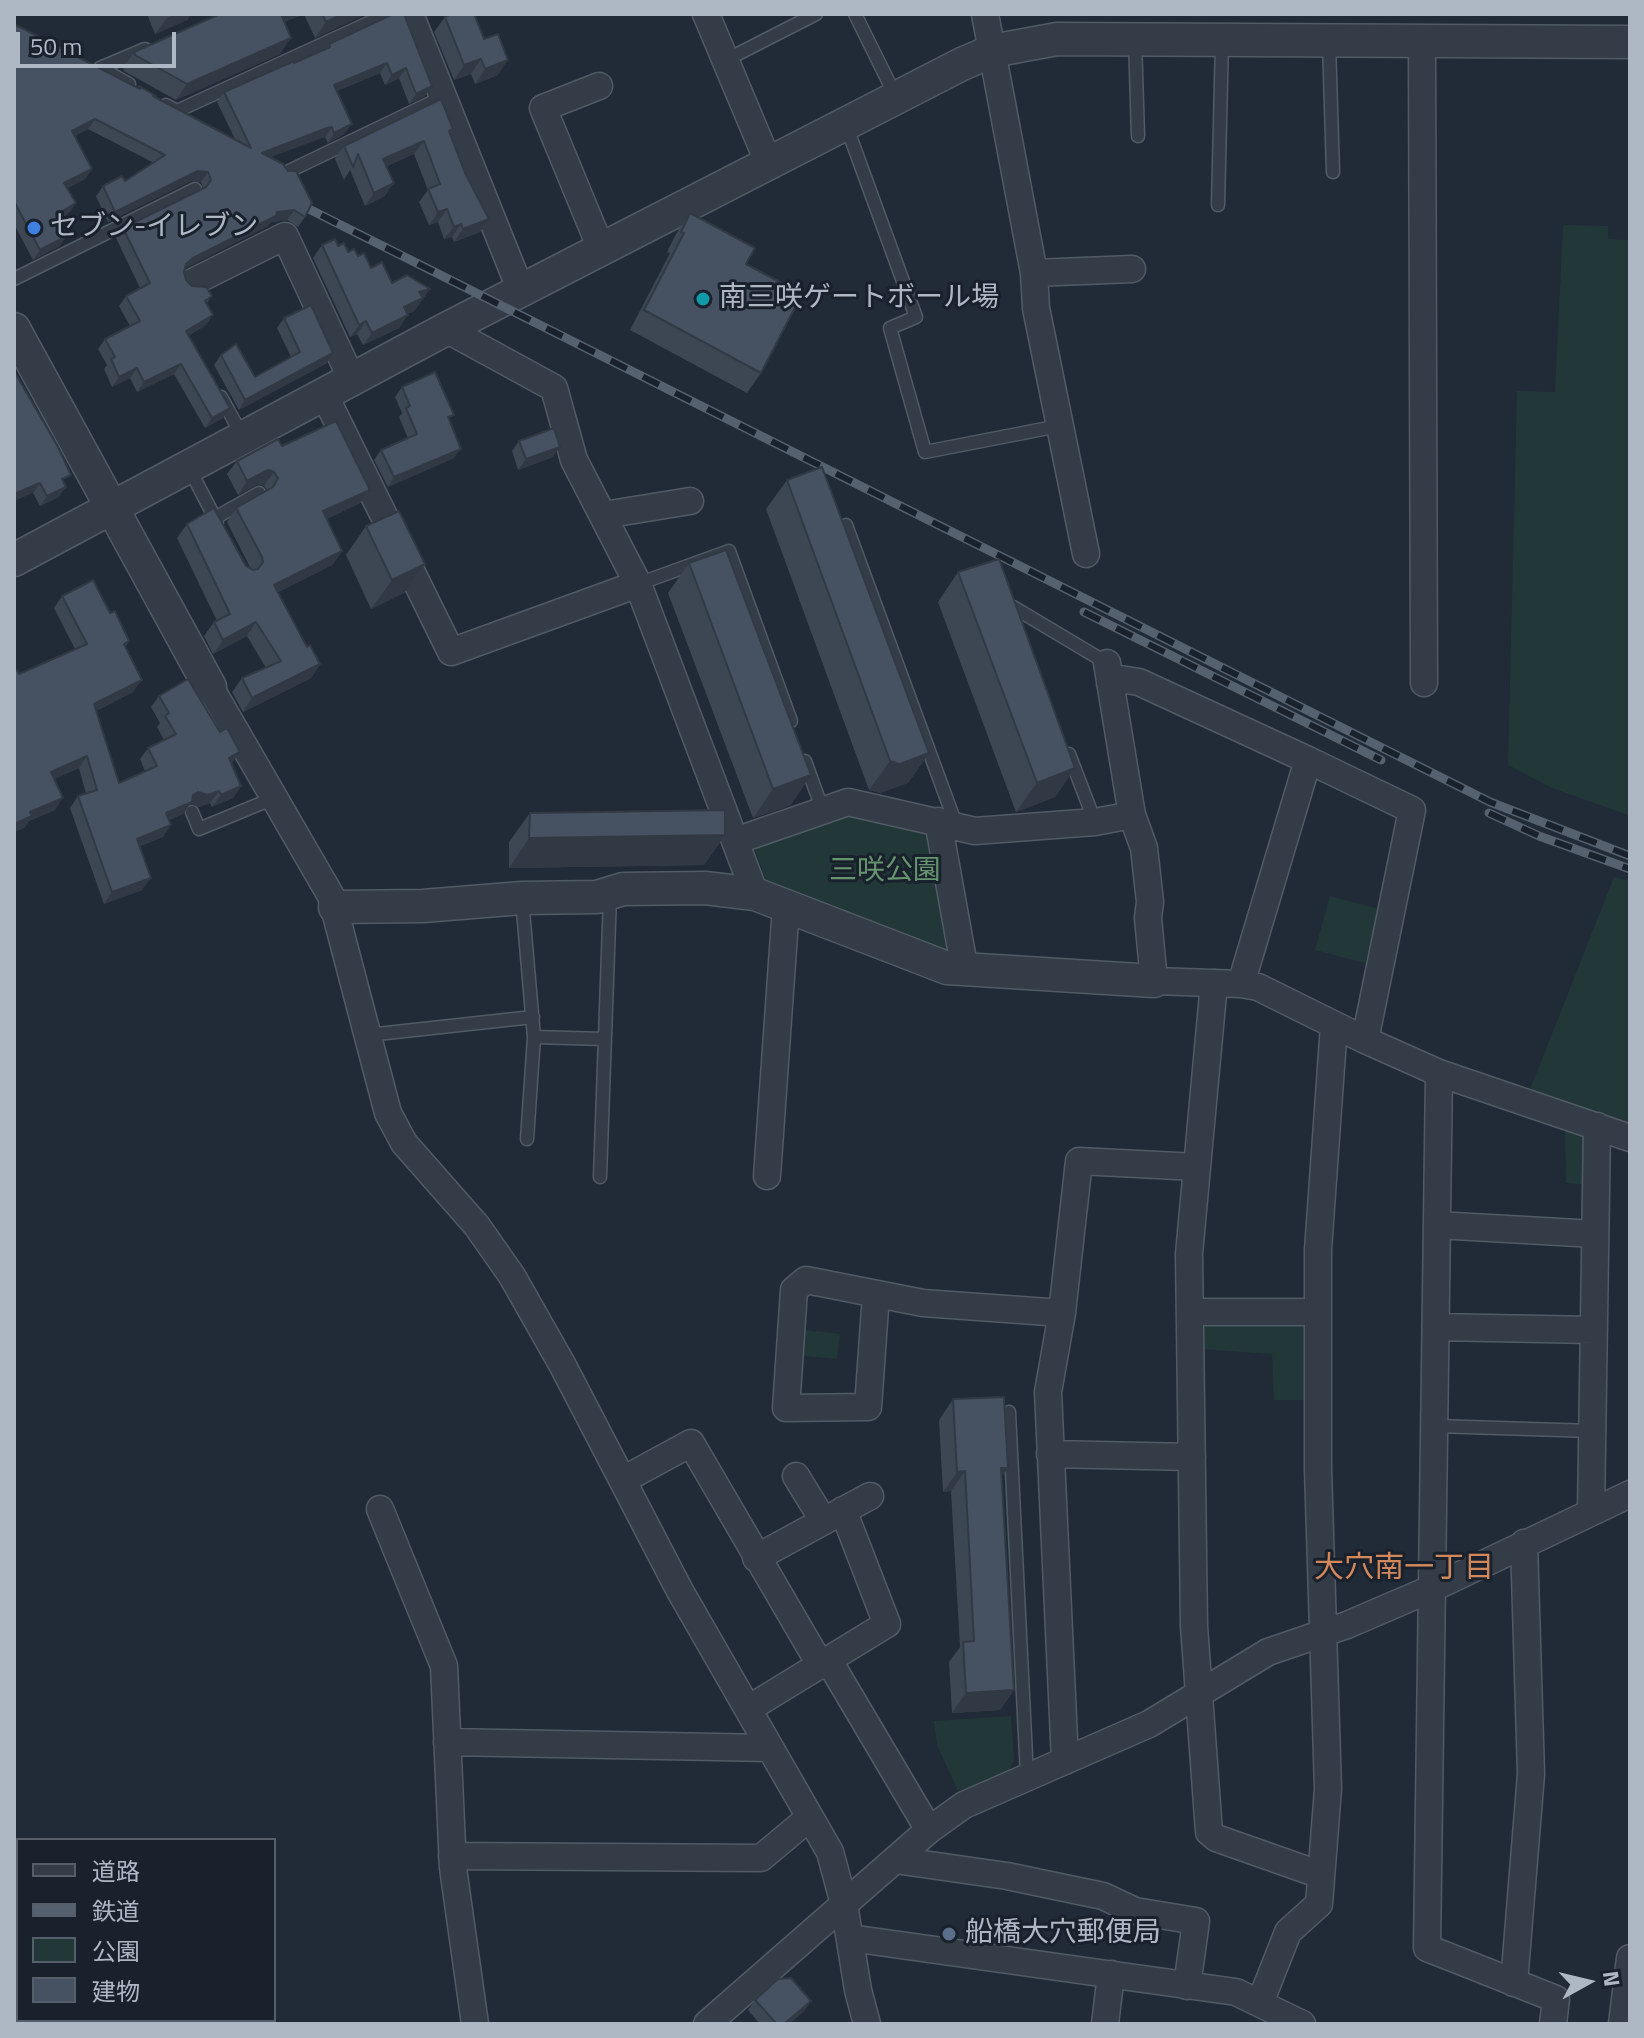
<!DOCTYPE html>
<meta charset="utf-8">
<style>
body{margin:0}
#map{position:relative;width:1644px;height:2038px;overflow:hidden;background:#202b37;font-family:"Titillium Web","Noto Sans JP",sans-serif}
canvas{display:block}
.frame{position:absolute;inset:0;border:16px solid #aeb8c4;pointer-events:none}
.legend{position:absolute;left:16px;top:1838px;width:260px;height:184px;box-sizing:border-box;background:#19222c;border:2px solid #555e69;margin:0;padding:10px 14px;list-style:none;font-size:24px;color:#aeb8c4}
.legend li{display:flex;align-items:center;gap:16px;height:40px}
.legend b{width:40px;border:2px solid #555e69}
.north{position:absolute;left:1548px;top:1942px;width:80px;height:80px;-webkit-text-stroke:6px #19222c;paint-order:stroke;rotate:82deg;font-size:22px;font-weight:700;line-height:32px;text-align:center;color:#aeb8c4}
.north::after{content:'';display:block;margin:auto;width:28px;height:36px;background:#aeb8c4;clip-path:polygon(50% 0,100% 100%,50% 72%,0 100%)}
.scale{position:absolute;left:16px;top:32px;width:160px;height:36px;box-sizing:border-box;border:4px solid #aeb8c4;border-top:0;padding-left:10px;font-size:24px;line-height:28px;white-space:nowrap;color:#aeb8c4;-webkit-text-stroke:6px #19222c;paint-order:stroke}
</style>
<div id="map">
<canvas width="1644" height="2038"></canvas>
<div class="frame"></div>
<ul class="legend">
<li><b style="height:10px;background:#343d47"></b>道路</li>
<li><b style="height:10px;background:#55616f"></b>鉄道</li>
<li><b style="height:22px;background:#223738"></b>公園</li>
<li><b style="height:22px;background:#465261"></b>建物</li>
</ul>
<div class="north">N</div>
<div class="scale">50 m</div>
</div>
<script>
const context = document.querySelector('canvas').getContext('2d');
context.lineJoin = 'round';
function fillPath(path, color) { context.fillStyle = color; context.fill(path, 'evenodd'); }
function trace(path, color, width, dash) { context.strokeStyle = color; context.lineWidth = width; context.lineCap = dash ? 'butt' : 'round'; context.setLineDash(dash || []); context.stroke(path); }
function drawText(font, color, halo, rows, align = 'center') {
  context.font = font + ' "Titillium Web","Noto Sans JP",sans-serif'; context.lineWidth = 6; context.setLineDash([]); context.textBaseline = 'middle'; context.strokeStyle = halo; context.fillStyle = color; for (const [text, x, y, turn = 0] of rows) {
    context.save(); context.translate(x, y); context.rotate((+turn || 0) * Math.PI / 180); context.textAlign = isNaN(turn) ? turn : align; if (halo) context.strokeText(text, 0, 0); context.fillText(text, 0, 0); context.restore();
  }
}
fillPath(new Path2D(`
 M1563 225 1608 226V239L1630 240 1628 815 1552 788 1508 765 1517 391 1555 392Z
 M844 810 932 826 952 945 946 951 766 881 755 849 760 842Z
 M1614 877 1630 881V1126L1529 1092Z
 M1330 896 1379 909 1365 963 1315 950Z
 M1565 1127 1584 1131 1591 1185 1566 1183Z
 M1206 1318 1310 1324 1311 1400H1274L1272 1354 1200 1349V1326Z
 M806 1330 840 1334 837 1359 803 1356Z
 M1011 1716 1014 1760 1008 1774 958 1791 937 1745 934 1721Z`), '#223738');
const service = new Path2D(`
 M855 14 896 97
 M1135 39 1138 136
 M1329 43 1333 172
 M726 60 816 14
 M129 84 100 68 145 49
 M166 105 177 111 388 14
 M846 125 916 317 890 328 925 452 1059 426
 M285 173 441 98
 M1218 205 1222 40
 M14 279 195 189
 M221 397 243 437
 M189 468 217 522
 M215 518 259 493
 M846 525 957 827
 M638 584 729 551 791 721
 M1017 617 1013 607 1107 663
 M1069 754 1095 822
 M805 761 823 811
 M192 812 199 829 274 798
 M522 899 534 1037 527 1139
 M368 1035 533 1017
 M534 1037 604 1039
 M600 1177 610 896
 M1009 1412 1027 1776
 M1435 1426 1592 1431`);
const minor = new Path2D(`
 M410 14 521 291
 M706 14 769 164
 M985 14 1034 273 1036 308 1086 554
 M1422 41 1424 683
 M599 86 543 108 602 251
 M1034 273 1132 269
 M193 282 285 236 353 382
 M446 329 554 388 574 460 638 584 755 894
 M325 396 451 652 638 584
 M604 515 690 501
 M1107 663 1132 815 1144 848 1150 902 1148 918 1154 981 1241 984 1258 987 1365 1040 1439 1073 1630 1138
 M1110 683 1120 679 1139 682 1308 760
 M210 687 331 896 388 1113 404 1143 477 1226 512 1276 563 1366 680 1591 830 1852 844 1904 858 1990 867 2024
 M938 821 965 971
 M735 841 848 802 975 831 1095 822 1132 815
 M1214 983 1189 1254 1194 1626 1209 1832 1216 1838 1321 1875
 M1241 984 1308 760 1412 810 1365 1040
 M1439 1073 1427 1948 1556 1999 1553 2024
 M767 1176 786 906
 M1437 1225 1595 1234
 M876 1294 868 1407 786 1408 794 1290 806 1280 923 1303 1062 1313
 M1190 1312H1317
 M1436 1327 1594 1330
 M1050 1454 1192 1457
 M796 1476 823 1520
 M623 1480 691 1443 821 1666
 M380 1509 444 1666 453 1868 475 2024
 M1591 1512 1597 1126
 M756 1558 870 1496
 M829 1661 929 1830
 M748 1709 887 1624 843 1510
 M447 1742 770 1748
 M1065 1761 1048 1392 1062 1313 1079 1161 1197 1167
 M452 1856 761 1858 810 1817
 M895 1860 1007 1876 1103 1896 1135 1911 1196 1921 1187 1986
 M850 1938 1236 1992 1302 2024
 M1514 1983 1531 1774 1524 1543
 M1260 2003 1288 1932 1319 1904 1328 1789 1318 1469V1250L1334 1025
 M707 2024 929 1830 964 1805 1149 1724 1268 1652 1347 1625 1433 1588 1630 1494
 M1105 2024 1111 1974
 M1622 2024 1630 1958`);
const tertiary = new Path2D(`
 M14 329 210 687
 M14 560 446 329 962 64 992 51 1057 39 1630 42
 M335 907 423 906 522 898 597 897 623 889 705 888 755 894 947 968 1154 981`);
trace(service, '#515b65', 15);
trace(minor, '#515b65', 29);
trace(tertiary, '#515b65', 35);
trace(service, '#343d47', 12);
trace(minor, '#343d47', 26);
trace(tertiary, '#343d47', 32);
const rail = new Path2D(`
 M289 199 1490 802 1630 856
 M1084 612 1381 760
 M1489 813 1539 836 1630 869`);
trace(rail, '#55616f', 9);
trace(rail, '#19222c', 6, [18]);
fillPath(new Path2D(`
 M147 14H191L187 20 155 34Z
 M304 14 284 22 280 54 176 100 124 71 123 68 134 52Z
 M304 14H366L315 38Z
 M393 14 425 96 409 104 399 78 385 85 380 73 337 91 344 134 328 143 325 137 320 138 270 157 305 217 298 227 287 220 271 222 268 226 185 268 184 272 186 280 192 286 212 296 206 304V325L188 336 223 418 205 428 174 374 137 392 130 378 112 387 104 369 107 365 98 349 105 339 130 326 119 306 126 296 140 288 116 238 123 228 203 188 201 182 191 181 108 222 96 196 103 186 125 181 154 163 88 129 74 136 92 169 85 179 67 188 76 203 69 213 58 220 60 246 33 260 14 224V24L137 88 139 86 156 96 155 97 235 139 217 102 224 92 325 49 329 44Z
 M445 17 498 75 475 84 471 74 454 80 434 32Z
 M453 129 450 134 465 173 489 219 480 232 454 242 452 237 444 239 438 222 429 225 419 202 428 190 414 154 387 166 385 196 365 206 350 170 344 180 335 159 344 146Z
 M690 213 746 264 761 373 747 393 630 330 670 253 667 252 676 234Z
 M322 245 338 246 358 256 392 283 430 289 414 311 407 314 399 328 363 345 357 334 350 337 313 258Z
 M284 318 327 363 239 410 214 365 221 355 255 377 291 357 277 328Z
 M14 371 64 484 59 497 40 506 33 493Z
 M402 387 450 421 454 458 388 487 374 460 381 450 408 438 399 417 402 413 395 397Z
 M519 441 553 457 518 470 512 451Z
 M282 446 370 490 360 503 327 519 342 551 332 565 278 592 307 647 320 664 311 678 243 712 232 692 242 678 266 668 247 636 213 654 204 636 214 622 217 621 177 538 187 524 251 569 227 522 236 508 267 490 264 486 258 484 238 495 227 474 237 461Z
 M787 480 929 753 908 783 880 793 869 790 766 509Z
 M366 526 425 564 404 593 371 609 346 555Z
 M689 563 791 805 753 818 668 593Z
 M958 572 1075 768 1055 797 1016 812 938 602Z
 M62 596 110 613 129 641 125 647 133 692 96 711 119 783 145 771 140 759 148 748 164 740 157 727 160 723 151 707 159 696 231 764 241 786 233 798 212 807 210 803 199 807 190 804 183 814 169 820 163 837 139 846 142 890 104 904 70 808 78 796 86 794 79 768 54 779 55 810 29 821 24 828 14 832V672L19 674 75 649 54 608Z
 M530 813 725 835 704 865 509 868V842Z
 M953 1399 1002 1477 1014 1690 1000 1710 952 1713 949 1662 960 1647 951 1491 943 1492 939 1420Z
 M755 2000 811 2001 804 2011 789 2024H760L748 2010Z`), '#3c4753');
fillPath(new Path2D(`
 M175 14H191L187 20 155 34 167 18Z
 M281 14H304L274 26Z
 M343 14H366L315 38 326 22Z
 M291 38 280 54 176 100 187 84Z
 M481 59 471 74 454 80 464 65Z
 M508 60 498 75 475 84 485 69Z
 M387 63 380 73 327 95 334 85Z
 M406 68 399 78 385 85 392 75Z
 M432 86 425 96 409 104 416 94Z
 M95 119 88 129 65 141 72 131Z
 M352 124 344 134 328 143 334 133Z
 M332 127 325 137 255 163 262 153Z
 M424 141 414 154 374 172 383 159Z
 M92 169 85 179 57 193 64 183Z
 M198 171 208 172 201 182 191 181 108 222 115 212Z
 M394 183 385 196 365 206 374 193Z
 M76 203 69 213 49 225 56 215Z
 M447 209 438 222 429 225 438 212Z
 M294 210 287 220 271 222 268 226 186 268V264L193 258 277 212Z
 M489 219 480 232 454 242 463 229Z
 M461 224 452 237 444 239 454 227Z
 M67 236 60 246 33 260 40 250Z
 M430 289 414 311 395 320 404 307 419 292Z
 M213 315 206 325 179 341 186 331Z
 M408 315 399 328 363 345 372 333Z
 M366 321 357 334 350 337 359 325Z
 M333 353 327 363 239 410 245 400Z
 M181 364 174 374 137 392 144 382Z
 M137 368 130 378 112 387 119 377Z
 M230 408 223 418 205 428 212 418Z
 M560 447 553 457 518 470 526 459Z
 M461 449 454 458 388 487 394 477Z
 M268 470 274 472 264 486 258 484 238 495 247 481Z
 M40 483 33 493 14 501V494Z
 M66 487 59 497 40 506 47 496Z
 M370 490 360 503 314 525 323 511Z
 M342 551 332 565 264 599 274 585Z
 M425 564 404 593 371 609 392 580Z
 M256 622 247 636 213 654 223 640Z
 M320 664 311 678 243 712 252 698Z
 M142 680 133 692 85 716 94 704Z
 M240 752 232 763 221 770 229 758Z
 M929 753 908 783 880 793 869 790 890 761Z
 M87 756 79 768 43 784 51 772Z
 M1075 768 1055 797 1016 812 1037 783Z
 M811 775 791 805 753 818 773 789Z
 M241 786 233 798 212 807 221 795Z
 M219 791 210 803 199 807 190 804 183 814 157 824 166 813 198 792Z
 M63 798 55 810 29 821 24 828 14 832V824L30 812Z
 M171 825 163 837 129 851 137 839Z
 M725 835 704 865 509 868 529 838Z
 M151 878 142 890 104 904 112 892Z
 M1001 1468H1008L994 1488Z
 M965 1471 951 1491 943 1492 957 1472Z
 M1014 1690 1000 1710 952 1713 966 1693Z
 M811 2001 804 2011 789 2024H784Z`), '#313944');
const building = new Path2D(`
 M220 14H281L291 38 187 84 135 55 134 52Z
 M322 14H343L326 22Z
 M393 14H404L432 86 416 94 406 68 392 75 387 63 334 85 352 124 334 133 332 127 327 128 262 153 283 164 288 171H296L312 203 305 217 294 210 277 212 276 216 193 258 186 264 184 272 186 280 192 286 206 287 212 296 205 301 213 315 186 331 230 408 212 418 181 364 144 382 137 368 119 377 111 359 115 357 105 339 140 321 126 296 150 283 123 228 206 187 211 180 208 172 198 171 115 212 103 186 122 176 125 181 165 155 95 119 72 131 92 169 64 183 76 203 56 215 67 236 40 250 14 201V24L140 89 139 86 156 96H153L251 148 224 92 294 61V63L330 47 329 44Z
 M452 14H474L484 39 498 34 508 60 485 69 481 59 464 65 445 17Z
 M441 99 453 129 449 131 465 173 489 219 463 229 461 224 454 227 447 209 438 212 428 189 440 184 424 141 383 159 394 183 374 193 358 154 353 167 344 146Z
 M690 213 755 248 746 264 802 294 761 373 644 310 684 233 681 232Z
 M335 239 338 246 344 243 348 252 354 249 358 256 364 253 371 268 382 262 392 283 407 275 430 289 419 292 423 298 404 307 408 315 372 333 366 321 359 325 322 245Z
 M311 305 333 353 245 400 221 355 236 344 255 377 300 352 284 318Z
 M14 371 58 447 71 475 62 479 66 487 47 496 40 483 14 494Z
 M435 372 454 415 448 417 461 449 394 477 381 450 417 434 406 408 410 406 402 387Z
 M336 421 370 490 323 511 342 551 274 585 307 647 310 645 320 664 252 698 242 678 281 661 256 622 223 640 214 622 230 614 187 524 214 508 246 566 253 570 258 569 263 562 262 557 236 508 273 487 278 478 274 472 268 470 247 481 237 461 278 439 282 446Z
 M554 428 560 447 526 459 519 441Z
 M822 467 929 753 900 764 890 761 787 480Z
 M399 511 425 564 392 580 366 526Z
 M726 550 811 775 773 789 689 563Z
 M999 559 1075 768 1037 783 958 572Z
 M93 580 110 613 115 611 129 641 124 644 142 680 94 704 119 783 157 766 148 748 176 734 165 716 169 713 159 696 188 679 220 732 227 728 240 752 229 758 241 786 221 795 219 791 208 795 198 792 193 795 192 802 166 813 171 825 137 839 151 878 112 892 78 796 97 790 87 756 51 772 63 798 30 812 32 816 14 824V672L17 670 19 674 87 644 62 596Z
 M725 810V835L529 838 530 813Z
 M1004 1397 1008 1468H1001L1014 1690 966 1693 963 1642 974 1641 965 1471 957 1472 953 1399Z
 M791 1978 811 2001 784 2024H777L755 2000 778 1979Z`);
fillPath(building, '#465261');
trace(building, '#313944', 2);
for (const [x, y, r, color] of [
 [34,228,8,"#3f7fe0"],
 [703,299,8,"#0f9aa8"],
 [949,1934,8,"#5c6f8a"]
]) { const dot = new Path2D(); dot.arc(x, y, r, 0, 2 * Math.PI); context.fillStyle = color; context.fill(dot); trace(dot, '#19222c', 3); }
drawText('28px', '#aeb8c4', '#19222c', [
 ["セブン-イレブン",50,228],
 ["南三咲ゲートボール場",719,299],
 ["船橋大穴郵便局",965,1934]
], 'left');
drawText('28px', '#66946e', '#19222c', [
 ["三咲公園",885,872]
]);
drawText('30px', '#d2885b', '#19222c', [
 ["大穴南一丁目",1404,1570]
]);
</script>
